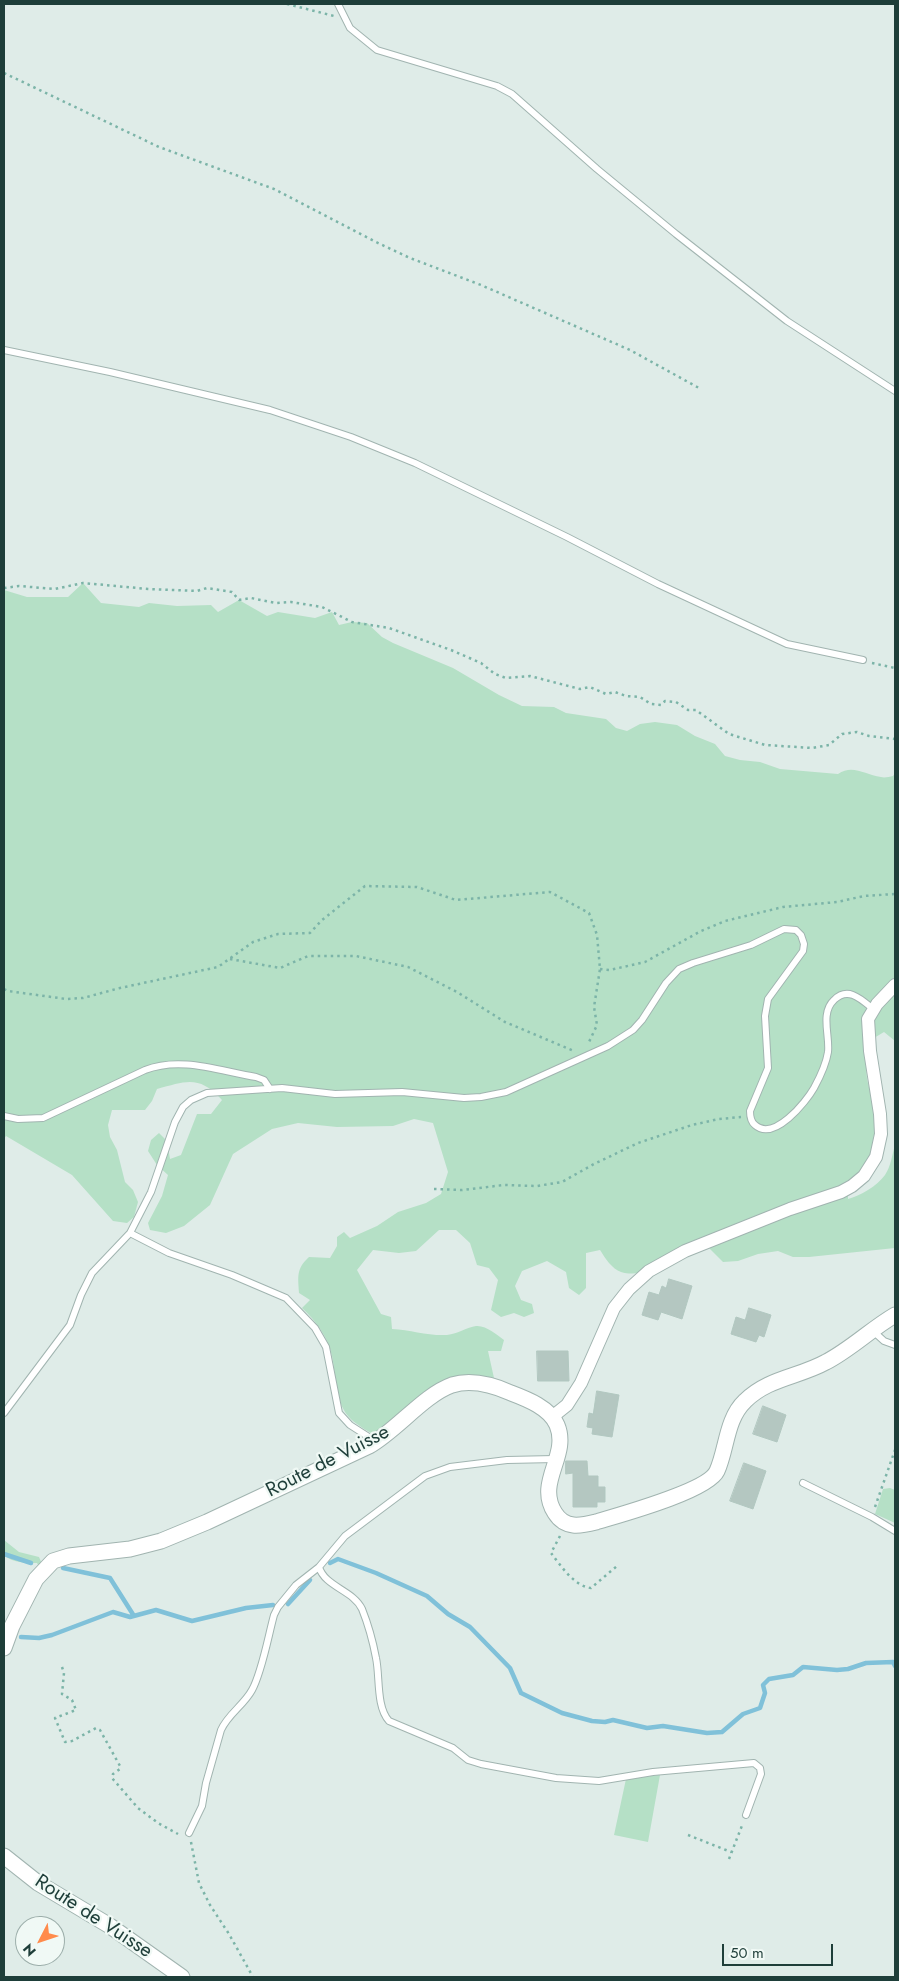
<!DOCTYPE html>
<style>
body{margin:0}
#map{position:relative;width:899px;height:1981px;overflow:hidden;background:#dfece8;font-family:Jost,sans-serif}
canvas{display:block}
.frame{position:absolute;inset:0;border:5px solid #1e3e39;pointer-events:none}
.north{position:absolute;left:15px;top:1916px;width:50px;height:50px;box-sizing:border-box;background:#f0f9f5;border:1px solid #9caeaa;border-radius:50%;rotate:229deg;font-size:14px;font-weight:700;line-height:20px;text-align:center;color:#1e3e39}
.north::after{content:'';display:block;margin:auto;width:18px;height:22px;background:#ff8b4b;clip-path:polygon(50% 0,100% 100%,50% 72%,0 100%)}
.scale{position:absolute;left:722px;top:1944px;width:111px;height:22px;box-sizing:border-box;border:2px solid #1e3e39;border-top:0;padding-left:6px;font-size:15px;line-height:18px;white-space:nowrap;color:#1e3e39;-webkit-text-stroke:4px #f0f9f5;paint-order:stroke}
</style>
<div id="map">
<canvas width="899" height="1981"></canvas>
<div class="frame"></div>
<div class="north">N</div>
<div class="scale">50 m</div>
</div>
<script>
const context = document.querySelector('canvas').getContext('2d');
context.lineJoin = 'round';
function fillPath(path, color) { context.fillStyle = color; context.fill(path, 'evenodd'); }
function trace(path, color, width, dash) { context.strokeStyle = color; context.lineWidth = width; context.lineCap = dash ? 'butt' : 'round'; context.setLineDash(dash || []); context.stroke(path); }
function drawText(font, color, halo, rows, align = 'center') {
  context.font = font + ' Jost,sans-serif'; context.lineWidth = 4.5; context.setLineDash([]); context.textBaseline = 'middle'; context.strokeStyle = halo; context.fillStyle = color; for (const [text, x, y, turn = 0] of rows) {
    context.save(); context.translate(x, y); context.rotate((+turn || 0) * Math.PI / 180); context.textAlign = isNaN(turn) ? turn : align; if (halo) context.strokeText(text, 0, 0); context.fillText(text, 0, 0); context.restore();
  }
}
fillPath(new Path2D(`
 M83 583 101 603 139 607 149 603 177 606 211 605 218 612 239 600 267 616 278 612 315 618 332 612 339 625 352 622 367 623 382 637 393 643 453 668 499 695 522 706 554 707 566 713 606 719 616 728 627 731 640 724 655 722 677 725 695 736 715 744 725 756 740 760 760 762 780 769 838 774C853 764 865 775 881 777 884 778 889 777 893 776L895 773V1041L884 1032 864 1044 867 1079 876 1116 874 1135 869 1160 848 1193V1199C860 1196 877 1186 885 1175 891 1166 892 1155 895 1145V1248L809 1257H793L778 1251 758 1254 738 1261 723 1262 705 1244C682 1255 647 1280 621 1272 612 1269 605 1258 600 1250L586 1253V1288L579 1295 569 1288 566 1272 547 1261 522 1271 515 1286 521 1300 532 1304 534 1313 524 1317 514 1313 501 1317 491 1310 498 1280 489 1268 477 1265 470 1243 456 1230H439L416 1251 399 1253 373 1250 357 1270 381 1314 391 1317 392 1329C411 1330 428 1336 447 1335 458 1334 467 1327 476 1326 486 1325 497 1335 504 1340L501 1351H488L494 1378 477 1375 462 1377 376 1436C366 1430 355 1424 348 1416 335 1400 336 1375 332 1356 328 1337 316 1321 302 1308L310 1300 299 1293C298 1276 296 1269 309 1257L330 1258 337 1246V1237L344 1232 350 1238 377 1226 398 1212 426 1203 441 1194 448 1172 433 1123 414 1119 393 1126 337 1127 298 1123 272 1129 233 1154 210 1205 184 1226 166 1233 150 1230 148 1223 162 1196 168 1175 157 1165 148 1151 151 1140 159 1133 167 1141 170 1159 181 1155 197 1114H211L222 1100C199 1075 187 1081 157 1089L152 1101 145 1110H112L108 1125 110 1137 117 1150 125 1182 133 1190 138 1202 134 1217 127 1223 113 1221 72 1175 6 1136 4 1139V590L27 597H68Z
 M890 1488 895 1490V1523L875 1514 883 1489Z
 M4 1540 19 1552 39 1557 42 1564 39 1567 37 1563C25 1563 13 1563 4 1555Z
 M660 1775 648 1842 614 1835 626 1779Z`), '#b5e0c6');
trace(new Path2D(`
 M4 1554 31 1563
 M330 1563 338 1559 376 1573 427 1596 448 1614 470 1627 510 1668 521 1693 562 1713 592 1721 605 1722 613 1720 647 1728 663 1726 707 1733 722 1732 743 1714 760 1708 765 1693 763 1685 769 1679 793 1675 803 1667 837 1670 848 1669 866 1663 893 1662 895 1666
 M63 1568 110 1578 134 1616
 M288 1604 310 1580
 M21 1637 39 1638 52 1635 113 1612 130 1617 156 1610 192 1621 246 1608 273 1605`), '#80c1d9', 4.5);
const building = new Path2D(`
 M669 1279 692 1286 682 1319 661 1312 658 1320 642 1315 649 1292 659 1295 662 1286 666 1288Z
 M749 1308 771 1315 764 1337 759 1335 756 1342 731 1334 736 1317 745 1320Z
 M537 1351H568L569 1381H538Z
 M597 1391 619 1395 612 1437 592 1434 593 1428 587 1427 589 1413 593 1414Z
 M763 1406 786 1415 777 1442 753 1434Z
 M566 1461H587L588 1476H598V1487H605V1502H597V1507H573V1473L566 1474Z
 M744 1463 766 1471 753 1509 730 1501Z`);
fillPath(building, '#b4c7c1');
trace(building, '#b1c7c0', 1);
const service = new Path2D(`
 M338 4 350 28 377 50 497 86 512 94 597 169 676 234 787 321 895 391
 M4 350 110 372 270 410 351 437 415 463 567 537 658 584 787 644 863 660
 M4 1116 18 1119 43 1118 145 1070C181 1056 219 1071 256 1077L264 1080 270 1089
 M130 1233 169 1253 232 1275 286 1298 315 1328 326 1347 339 1413 350 1425 375 1441
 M873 1331 884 1341 895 1345
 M4 1413 70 1325 81 1295 92 1273 130 1233 151 1192 175 1122 183 1107 191 1100 207 1093 282 1088 335 1094 402 1092 464 1098 481 1097 506 1092 608 1046 633 1030 642 1020 666 983 679 969 693 963 751 945 784 929 796 930 801 935 804 944 803 951 768 999 765 1016 768 1068 750 1111C750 1117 751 1122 755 1125 774 1142 806 1102 814 1088 820 1077 826 1065 828 1052 830 1036 820 1013 834 1000 848 986 861 999 873 1009
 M555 1459 507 1460 450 1467 425 1476 345 1536 319 1567C325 1587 353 1590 362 1609 368 1624 373 1642 376 1658 380 1676 376 1707 389 1721L453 1748 468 1760 481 1764 556 1778 599 1781 653 1772 754 1763 760 1768 761 1774 746 1815
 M803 1483 872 1517 895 1531
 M189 1833 202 1806 206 1783 221 1730C228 1714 244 1705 252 1690 262 1672 268 1637 274 1615L278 1607 296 1585 319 1567`);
const minor = new Path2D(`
 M552 1417 567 1405 581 1383 614 1308 629 1289 649 1271 685 1251 790 1209 841 1192 852 1186 864 1176 876 1157 881 1134 880 1114 870 1051 868 1019 877 1004 895 985`);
const tertiary = new Path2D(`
 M4 1648 12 1626 36 1579 53 1561 69 1556 130 1549 161 1541 207 1522 369 1446C397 1430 424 1395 452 1385 472 1379 493 1385 511 1393 527 1399 550 1408 557 1425 570 1456 535 1482 555 1513 565 1529 580 1526 596 1522 619 1515 708 1491 717 1471 727 1449 726 1419 745 1401 768 1378 799 1377 826 1362 851 1349 871 1329 895 1315
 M4 1856 38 1883 110 1926 182 1977`);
trace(service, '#a1b4b0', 8);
trace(minor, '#a1b4b0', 14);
trace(tertiary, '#a1b4b0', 17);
trace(new Path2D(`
 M287 4 334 16
 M4 73 159 147 274 189 378 243 410 258 481 285 630 350 699 388
 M4 588 19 586 55 589 83 583 148 589 197 591 207 588 232 592 239 600 251 598 276 603 291 602 322 607 352 622 389 628 451 650 481 663 495 674 506 678 530 676 580 689 590 687 606 694 615 692 626 696 640 697 651 704 661 705 665 701 676 702 688 710H696L729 734 765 745 812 748 829 745 842 734 857 732 869 736 895 739
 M872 663 895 668
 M230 959 280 968 308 956H356L408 967 457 992 505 1022 574 1051
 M600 969 610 970 645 962 701 931 725 921 783 907 837 902 864 896 895 894
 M4 989 8 991 66 999 83 998 120 988 218 967 253 942 278 934 310 933 322 920 365 886 417 887 456 900 550 892 589 913 597 935 600 969 594 1007 597 1025 589 1042
 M434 1189 462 1190 504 1185 537 1186 562 1182 594 1164 638 1143 692 1125 719 1119 741 1117
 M875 1507 895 1450
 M560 1536 551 1553C561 1566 574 1586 591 1588L617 1566
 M62 1667 64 1673 62 1694 72 1700 76 1710 55 1718 65 1742 72 1741 96 1728 100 1730 120 1766V1769L113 1774 112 1778 138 1808 158 1823 178 1834
 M688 1835 731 1852
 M191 1842 199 1883 210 1905 229 1934 253 1977
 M729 1859 743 1823`), '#7cb4a8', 2.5, [2.5, 4]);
trace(service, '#fff', 6);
trace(minor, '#fff', 12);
trace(tertiary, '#fff', 15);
drawText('20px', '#1e3e39', '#f0f9f5', [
 ["Route de Vuisse",328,1462,-27],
 ["Route de Vuisse",93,1917,33]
]);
</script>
